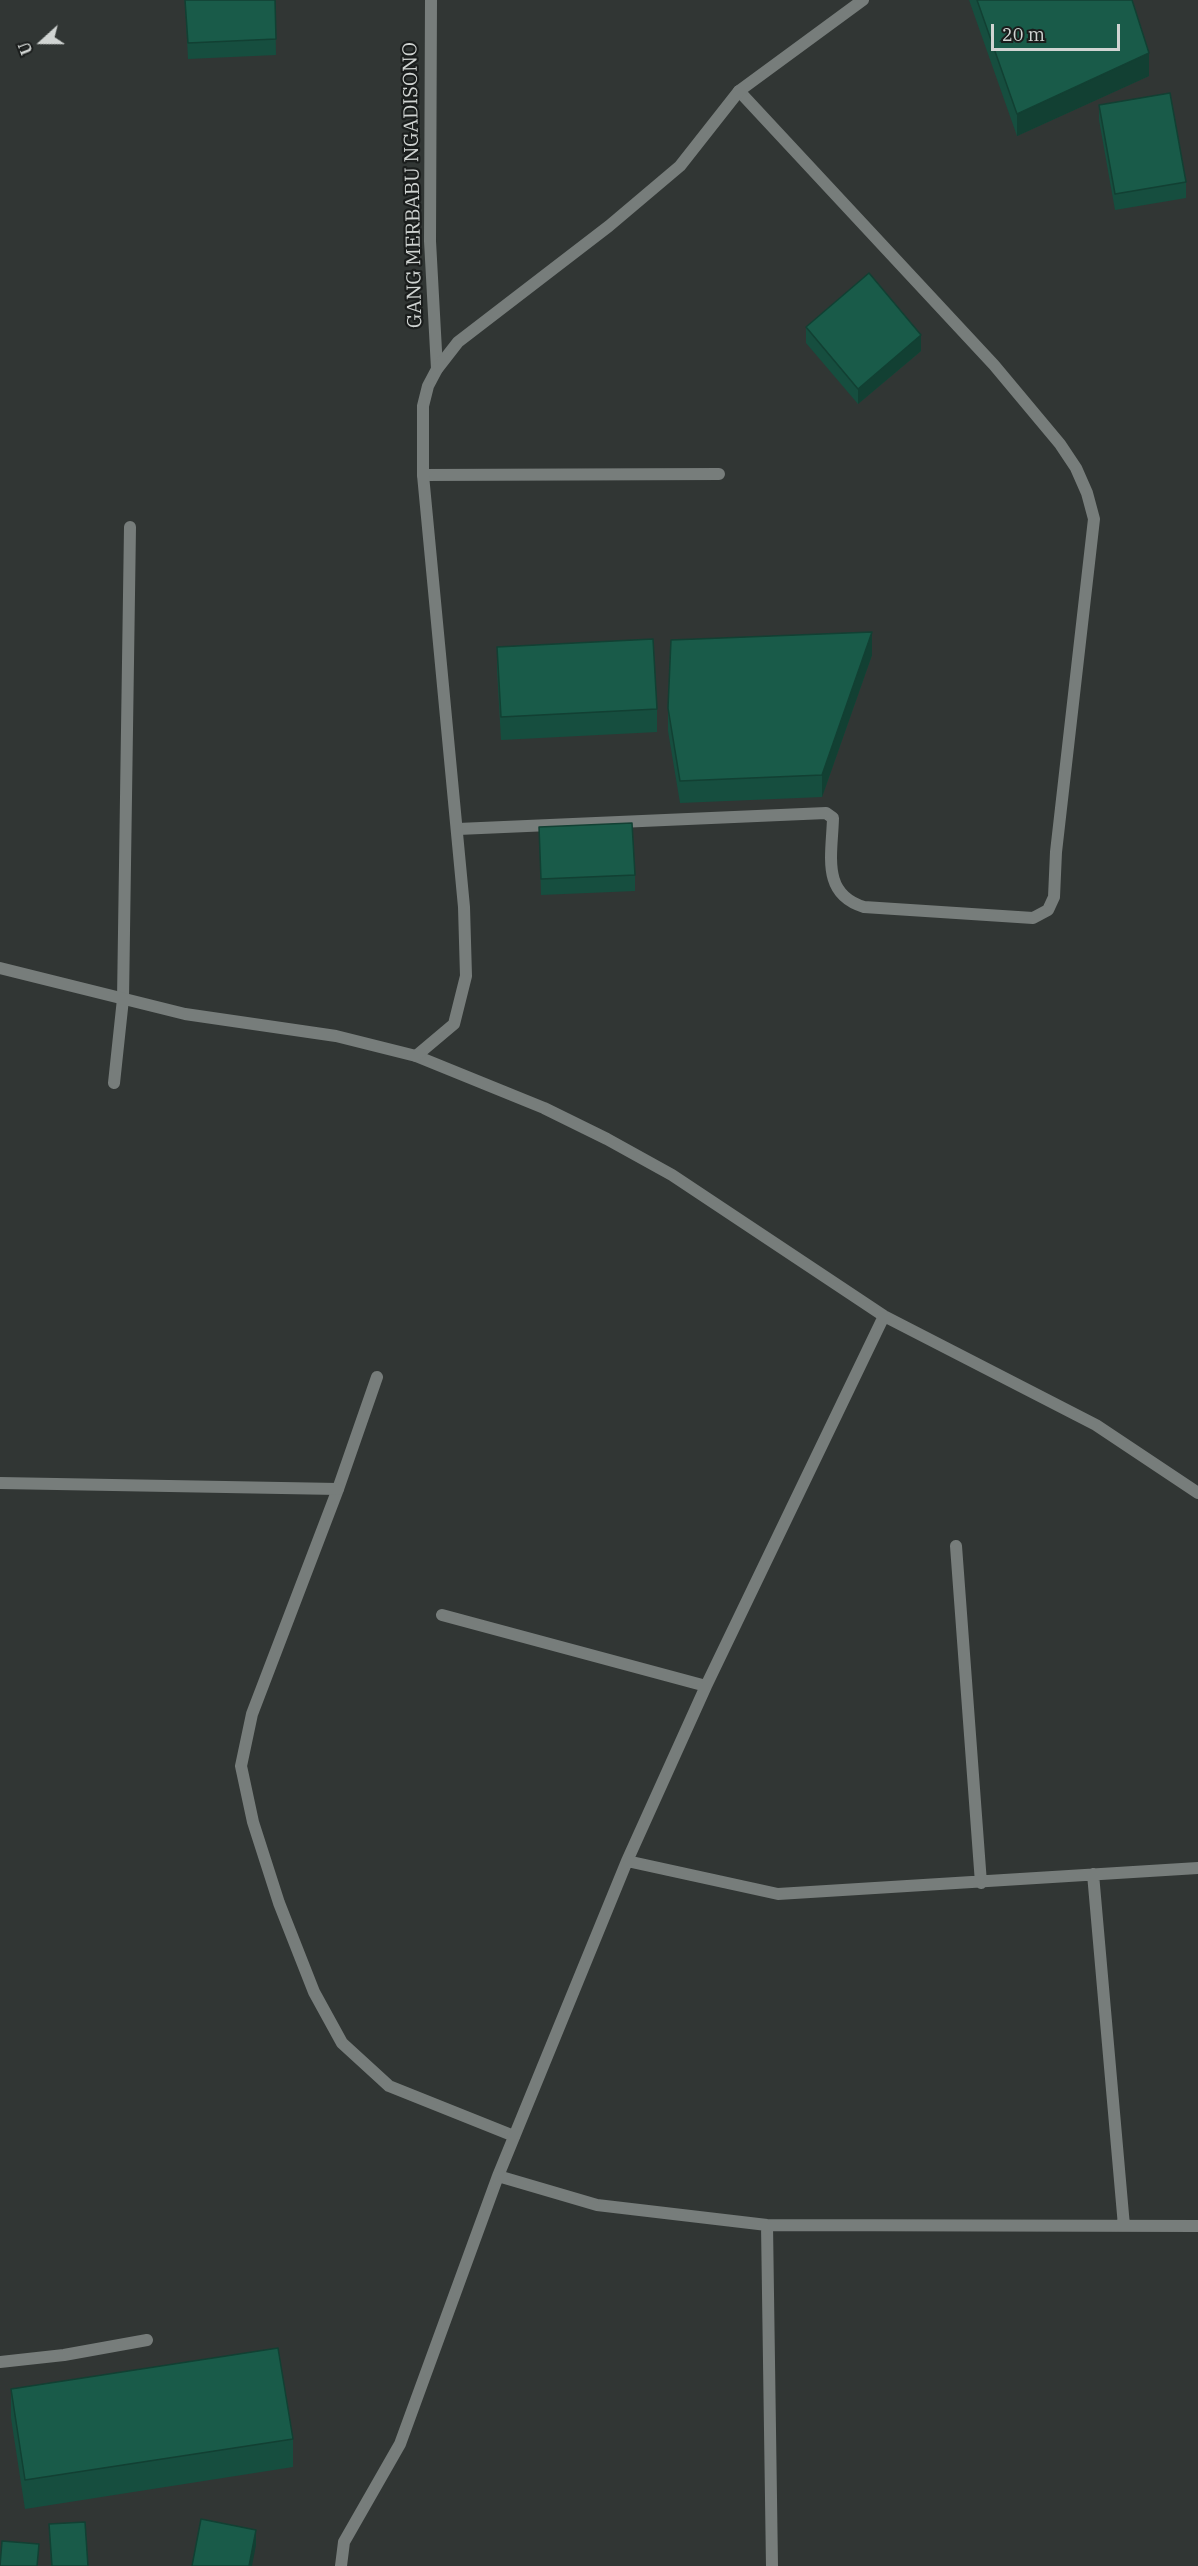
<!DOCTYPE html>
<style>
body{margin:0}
#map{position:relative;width:1198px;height:2566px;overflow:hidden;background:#313634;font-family:"IBM Plex Serif",serif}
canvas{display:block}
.north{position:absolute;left:12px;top:12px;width:60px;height:60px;-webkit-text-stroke:4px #1a1d1c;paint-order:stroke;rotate:249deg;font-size:16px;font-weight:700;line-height:24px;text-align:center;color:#d0d4d2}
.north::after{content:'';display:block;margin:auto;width:21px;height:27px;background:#d0d4d2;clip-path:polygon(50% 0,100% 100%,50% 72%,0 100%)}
.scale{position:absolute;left:991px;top:24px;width:129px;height:27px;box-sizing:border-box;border:3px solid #d0d4d2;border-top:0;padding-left:8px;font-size:18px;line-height:21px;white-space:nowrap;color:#d0d4d2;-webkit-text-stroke:4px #1a1d1c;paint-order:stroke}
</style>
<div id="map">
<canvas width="1198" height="2566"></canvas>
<div class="north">U</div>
<div class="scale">20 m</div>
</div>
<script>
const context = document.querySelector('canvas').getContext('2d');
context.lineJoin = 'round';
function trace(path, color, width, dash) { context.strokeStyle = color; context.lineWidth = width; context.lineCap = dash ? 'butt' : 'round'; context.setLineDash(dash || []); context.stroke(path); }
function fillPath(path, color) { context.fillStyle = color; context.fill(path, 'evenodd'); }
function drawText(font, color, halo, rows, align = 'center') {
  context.font = font + ' "IBM Plex Serif",serif'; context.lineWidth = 4.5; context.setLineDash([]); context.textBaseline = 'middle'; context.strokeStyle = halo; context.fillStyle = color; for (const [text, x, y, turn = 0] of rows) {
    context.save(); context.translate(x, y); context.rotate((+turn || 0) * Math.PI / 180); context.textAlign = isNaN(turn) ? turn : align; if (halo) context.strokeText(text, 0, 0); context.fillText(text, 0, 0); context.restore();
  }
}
trace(new Path2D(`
 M423 475 719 474
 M377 1377 338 1489 252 1714 241 1766 253 1822 279 1903 314 1992 342 2043 389 2086 514 2136
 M0 2362 64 2355 147 2340`), '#777d7b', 12);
trace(new Path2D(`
 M431 0 430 241 437 369
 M458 829 826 813 833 818C832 855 821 894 864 907L1033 918 1048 910 1054 897 1056 852 1094 519 1087 493 1076 468 1060 444 994 365 739 91
 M416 1056 544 1108 607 1139 672 1175 884 1316 1096 1425 1198 1493
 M114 1083 123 999 130 527
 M0 1483 338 1489
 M956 1546 981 1883
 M442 1615 706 1686
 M627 1861 778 1894 1198 1868
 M1093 1874 1124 2226
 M498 2176 597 2205 767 2225 1198 2226
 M767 2225 772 2566
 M341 2566 344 2542 400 2444 498 2176 627 1861 706 1686 884 1316`), '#777d7b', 12);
trace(new Path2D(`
 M0 968 185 1014 336 1036 416 1056 454 1024 466 976 464 907 423 475V406L428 386 437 369 458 342 609 226 680 166 739 91 863 0`), '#777d7b', 12);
fillPath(new Path2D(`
 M185 0H275L276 55 188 59Z
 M969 0H1132L1149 76 1017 136Z
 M1099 105 1186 182V198L1115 210 1099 120Z
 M806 327 921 351 858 404 806 343Z
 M497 647 657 709V732L501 740 497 670Z
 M872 655 822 797 680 803 668 731V708Z
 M539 827 635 875V891L541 895Z
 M11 2389 293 2439V2467L25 2509 11 2418Z
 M49 2524 88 2566H51Z`), '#164e3f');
fillPath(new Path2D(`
 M1149 53V76L1017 136V114Z
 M921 335V351L858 404V389Z
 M872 632V655L822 797V775Z
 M256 2530V2545L252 2566H249Z`), '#124033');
const building = new Path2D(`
 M185 0H275L276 39 188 43Z
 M977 0H1132L1149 53 1017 114Z
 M1170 93 1186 182 1115 194 1099 105Z
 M869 273 921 335 858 389 806 327Z
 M872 632 822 775 680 781 668 708 671 640Z
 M653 639 657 709 501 717 497 647Z
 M632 823 635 875 541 879 539 827Z
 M278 2348 293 2439 25 2480 11 2389Z
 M201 2519 256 2530 249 2566H192Z
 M85 2522 88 2566H52L49 2524Z
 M2 2541 39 2544 37 2566H0Z`);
fillPath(building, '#195b49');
trace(building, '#124033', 1.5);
drawText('20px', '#d0d4d2', '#1a1d1c', [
 ["GANG MERBABU NGADISONO",413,185,-91]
]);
</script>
